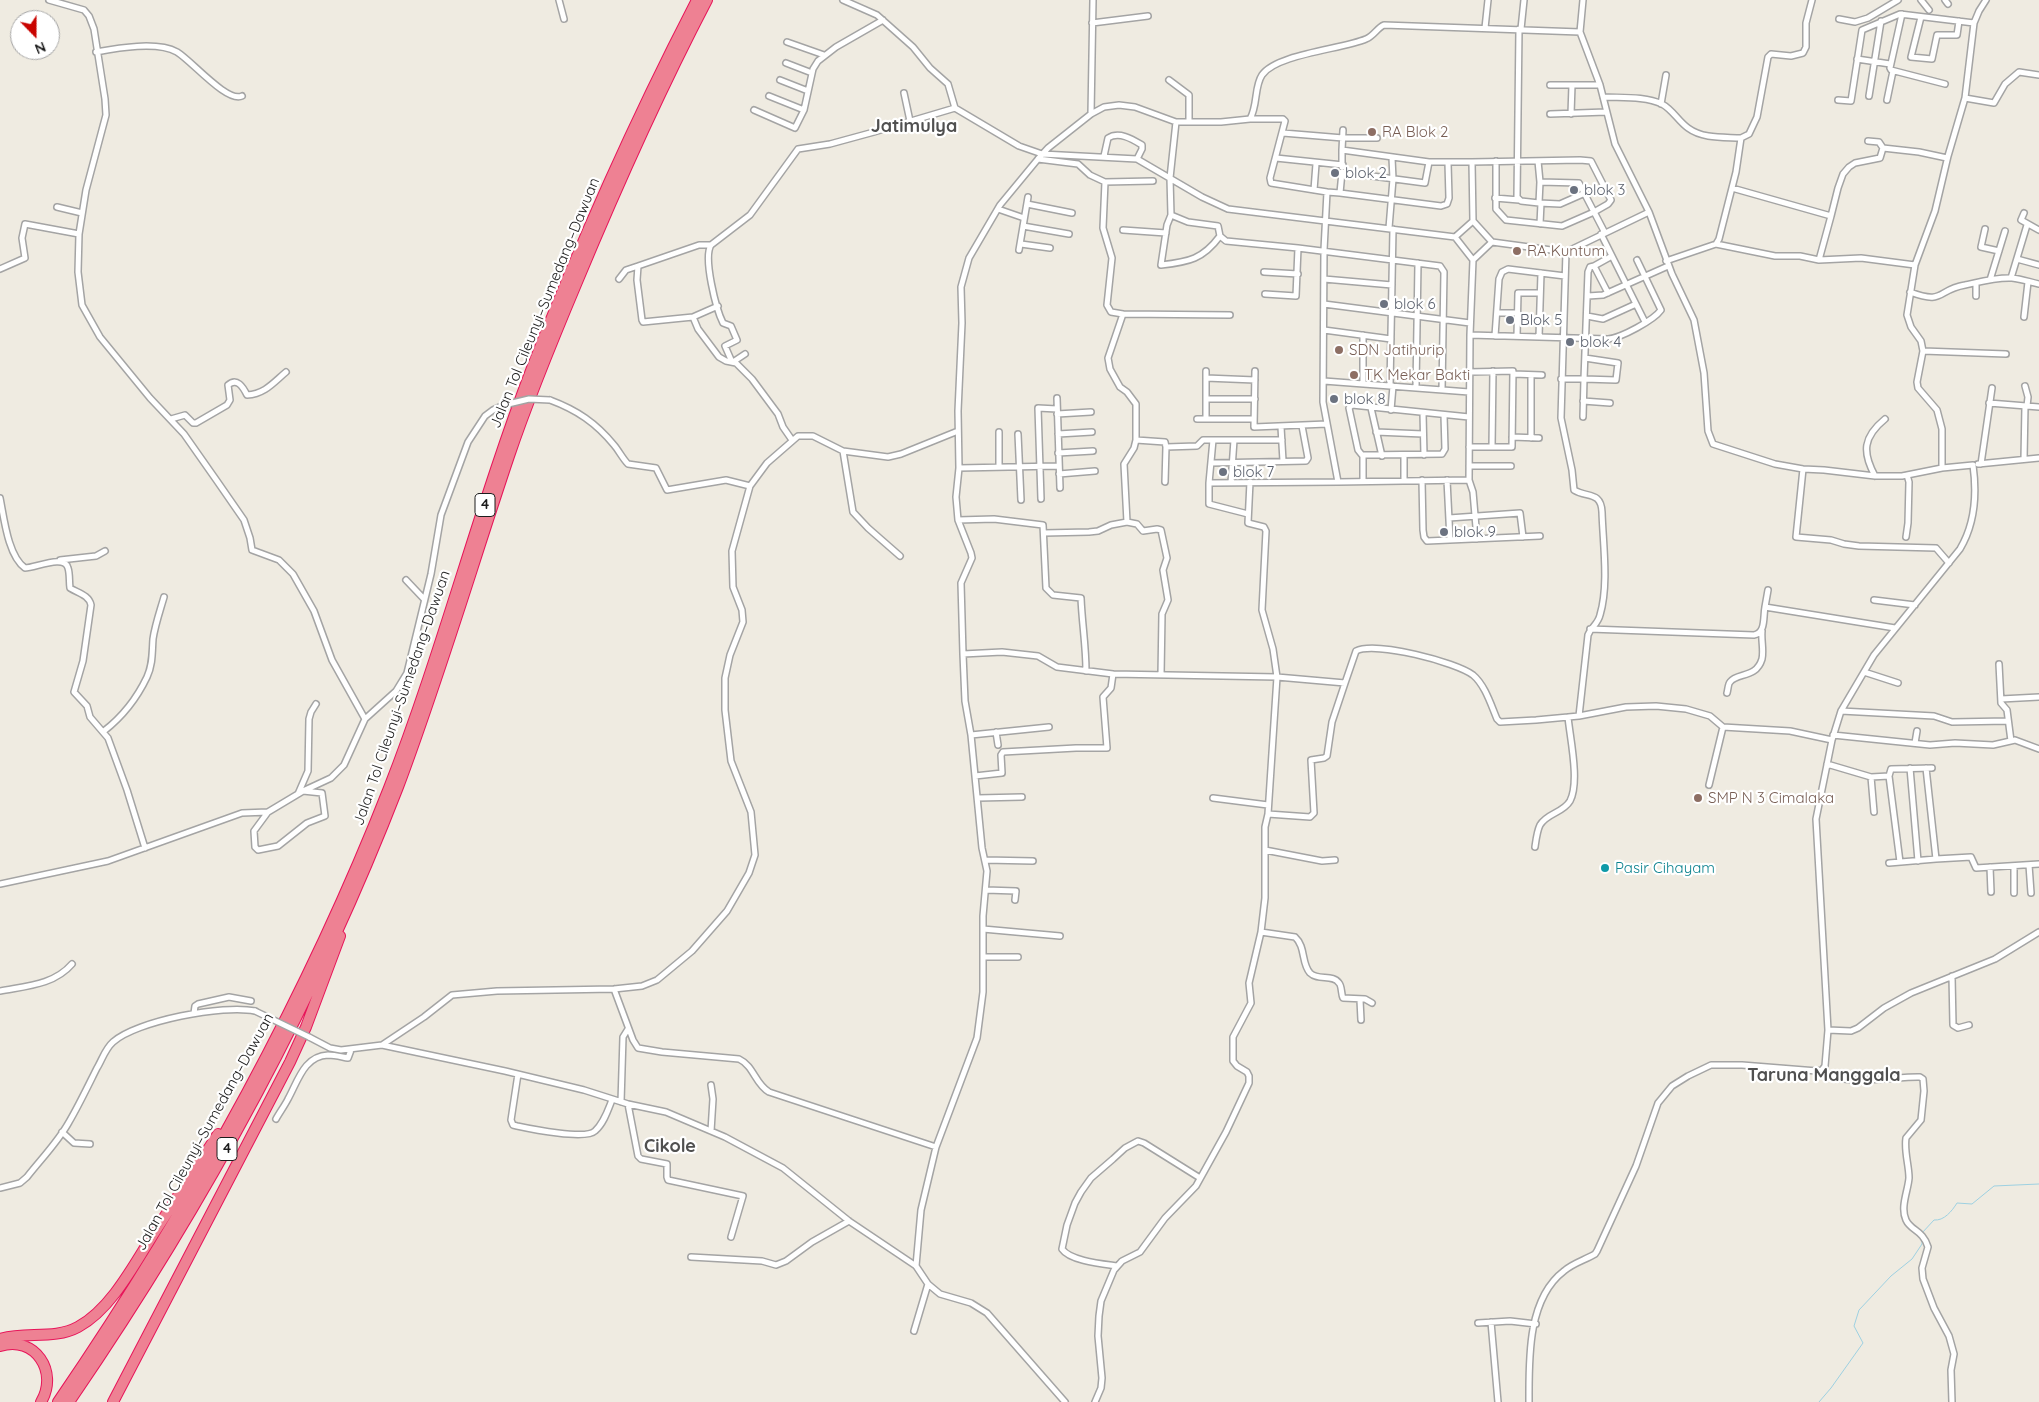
<!DOCTYPE html>
<meta charset="utf-8">
<style>
body{margin:0}
#map{position:relative;width:2039px;height:1402px;overflow:hidden;background:#efebe1;font-family:Quicksand,sans-serif}
canvas{display:block}
.north{position:absolute;left:10px;top:10px;width:50px;height:50px;box-sizing:border-box;background:#fff;border:1px solid #a5a5a5;border-radius:50%;rotate:158deg;font-size:14px;font-weight:700;line-height:20px;text-align:center;color:#1d1d1d}
.north::after{content:'';display:block;margin:auto;width:18px;height:22px;background:#c90400;clip-path:polygon(50% 0,100% 100%,50% 72%,0 100%)}
</style>
<div id="map">
<canvas width="2039" height="1402"></canvas>
<div class="north">N</div>
</div>
<script>
const context = document.querySelector('canvas').getContext('2d');
context.lineJoin = 'round';
function trace(path, color, width, dash) { context.strokeStyle = color; context.lineWidth = width; context.lineCap = dash ? 'butt' : 'round'; context.setLineDash(dash || []); context.stroke(path); }
function drawText(font, color, halo, rows, align = 'center') {
  context.font = font + ' Quicksand,sans-serif'; context.lineWidth = 4.5; context.setLineDash([]); context.textBaseline = 'middle'; context.strokeStyle = halo; context.fillStyle = color; for (const [text, x, y, turn = 0] of rows) {
    context.save(); context.translate(x, y); context.rotate((+turn || 0) * Math.PI / 180); context.textAlign = isNaN(turn) ? turn : align; if (halo) context.strokeText(text, 0, 0); context.fillText(text, 0, 0); context.restore();
  }
}
trace(new Path2D(`
 M1922 1233 1934 1220C1944 1221 1952 1211 1957 1203L1972 1204 1994 1186 2039 1184
 M1819 1402 1831 1388 1863 1343 1854 1326 1859 1310 1891 1276 1912 1259 1922 1244V1239`), '#9dd0e1', 1);
const minor = new Path2D(`
 M49 0 84 10 89 16 94 29 105 99 106 115 86 190 79 234 78 272 82 305 100 337 150 398 184 434 217 481 244 520 250 538 252 550 279 560 293 574 314 611 332 660 365 719
 M559 0 564 19
 M843 0 877 15 913 47 930 68 948 84 955 108 1019 146 1042 154 1137 159 1202 197 1228 209 1455 237
 M1921 0 1929 10
 M1945 0 1948 4
 M1902 14 1890 68 1891 70 1945 84
 M1921 17 1911 57 1932 59 1937 35H1957L1959 21
 M1839 19 1855 22 1868 18 1898 0
 M1092 23 1148 16
 M1485 28 1488 0
 M1519 29 1517 197 1521 201 1539 203 1540 182 1579 183 1605 233
 M1521 29 1524 0
 M1580 32 1583 0
 M787 42 824 55
 M96 52C118 48 157 41 177 52 192 61 227 103 242 96
 M1857 59 1890 64
 M786 63 812 73
 M780 80 808 91
 M1169 80 1189 95V122
 M1550 85H1600
 M904 93 910 121
 M769 96 804 110
 M1869 96 1881 21
 M1603 97C1622 98 1645 96 1662 104 1673 110 1678 121 1688 128 1703 139 1723 137 1741 138
 M1965 98 1994 103 2005 84 2019 72 2039 75
 M1838 100 1851 101 1862 30 1900 14 1974 23
 M1887 100 1893 71
 M1661 104 1666 75
 M754 110 795 128 804 110 813 69 818 61 836 47 883 20
 M1091 114 1093 0
 M1550 114 1606 112
 M1571 114 1572 85
 M1250 119H1283L1285 121 1270 178 1271 183 1327 192 1324 250 1323 402 1338 482 1469 480 1470 335
 M1343 130 1342 150 1429 162H1472
 M1283 133 1343 138H1377
 M1868 141 1879 142 1883 148 1919 152 1947 158
 M1104 156 1108 138C1119 131 1132 139 1142 145V149L1137 159
 M1276 158 1343 165
 M1038 159 1078 164 1090 175 1105 182 1153 181
 M1538 161 1540 182
 M1342 167V150
 M1105 182 1103 228 1112 258 1107 305 1111 312 1123 314 1108 358 1110 369 1120 387 1127 392 1136 404V440L1134 448 1124 464 1127 522 1137 524 1143 531 1157 529 1161 530 1167 558 1163 570 1168 600 1162 614 1161 675
 M1732 188 1831 216 1838 188 1843 174 1849 167 1855 163 1880 158 1883 148
 M1314 190 1316 164
 M1327 192 1340 193 1342 172 1425 183 1429 162
 M1340 193 1441 206 1447 204 1449 198 1448 163
 M1495 198 1519 200
 M1539 203 1560 204 1585 193
 M1027 204 1072 213
 M57 207 82 213
 M998 209 1024 218
 M2024 213 2021 220 2039 230
 M1171 215 1167 225 1161 265C1189 262 1203 259 1220 236
 M1540 224 1541 203
 M1023 226 1069 234
 M1389 228 1393 179 1392 158
 M1985 229 1981 247 1999 251
 M1123 230 1166 233
 M1601 234 1612 256
 M1492 242 1473 221 1472 162 1580 160 1591 161 1611 200 1608 204 1594 212 1562 226 1506 220 1496 209V161
 M1021 244 1050 248
 M1716 244 1775 256H1800L1819 260 1861 258 1915 265
 M711 245H699L638 266 637 280 642 320 643 322 693 317 698 329 719 357 726 361 736 363 752 379 778 414 783 427 792 440
 M1298 248 1226 241 1220 236 1218 226 1188 222 1171 215 1170 178 1176 122H1221L1250 119C1258 105 1254 87 1262 75 1276 54 1343 49 1366 39 1374 36 1377 28 1384 25L1580 32 1600 85 1615 144 1649 212 1672 274 1694 320 1704 373 1708 431 1713 444 1775 464 1803 469 1824 470 1875 476H1902L1942 468 1973 465C1977 494 1975 524 1960 549L1874 655 1841 711 1832 740 1816 819 1828 1030 1825 1066 1822 1070 1817 1071 1742 1065H1711L1688 1076 1672 1086 1658 1103 1636 1166 1597 1251 1595 1254C1585 1260 1573 1263 1564 1271 1527 1299 1529 1360 1529 1402
 M1019 250 1028 197
 M1566 252 1492 242 1473 260 1470 335 1608 339C1621 338 1654 320 1661 310L1637 260
 M2017 259 2039 265
 M1473 260 1455 237 1473 221
 M1819 260 1831 216
 M1666 261 1716 244 1719 239 1736 172 1741 138 1749 134 1757 117 1768 57 1771 54 1791 56 1803 53 1806 47V23L1812 0
 M0 269 25 258 22 238 25 224 79 234
 M1264 272 1298 274
 M2011 278 2027 225
 M619 279 626 270 638 266
 M1324 279 1392 285
 M1990 280 2005 231
 M1976 283V296
 M1910 292C1945 305 1936 290 1965 285 1979 282 1997 277 2012 278 2021 279 2030 282 2039 284
 M1608 293 1594 266 1612 256 1645 322
 M1265 294 1296 296 1298 248 1440 266 1444 272 1442 390
 M1588 296 1603 295 1668 266
 M1324 304 1470 323
 M1497 313H1518
 M1123 314 1230 315
 M1587 316 1603 319 1636 304
 M693 317 718 306
 M2024 317 2028 282
 M1324 330 1391 339
 M1495 336 1499 279 1502 272 1508 269 1565 276
 M1517 336 1518 293H1540
 M1539 337 1541 273
 M1923 351 2006 354
 M1585 358 1618 363 1616 380 1584 379 1588 272 1590 267 1594 266
 M732 362 725 346 737 340 731 326 723 323C716 309 703 258 711 245L750 215 798 149 830 144 874 132 955 108
 M733 362 745 354
 M1206 371V419
 M1255 371 1254 427 1327 424
 M1469 372 1513 371 1512 447H1469
 M1513 374 1542 375
 M1206 378 1255 380
 M1561 379H1584L1583 417
 M1324 381 1469 392
 M1363 384V335
 M1390 386 1393 229
 M2025 386 2028 397 2027 406
 M1416 388 1418 263
 M1057 398 1060 488
 M1206 399H1255
 M550 400C577 410 596 423 614 445 619 451 623 459 628 464L656 468 667 490 726 480 750 486
 M1583 401 1610 403
 M1989 403 2039 407
 M1371 408 1382 456
 M1391 410 1393 386
 M1423 413 1424 455
 M1057 414 1091 412
 M1444 415 1445 449 1442 454 1362 455 1358 450 1349 408 1352 405 1469 417
 M171 419 185 415 193 423H196L227 405 230 400 228 385C237 377 243 387 247 395 265 394 274 382 286 372
 M1197 419H1254
 M1281 427 1283 461
 M999 432V467
 M1376 432 1423 434
 M1018 434 1021 500
 M1058 434 1092 432
 M1512 437 1539 438
 M1531 438V375
 M1136 440 1165 442 1166 447 1197 446 1203 440H1234
 M1213 440 1209 483 1338 482
 M1492 447 1493 371
 M843 451 853 512 868 528 900 556
 M1058 453 1093 451
 M1404 455V481
 M2024 459 2025 406
 M1211 463 1306 461 1308 458 1302 426
 M1978 464 2039 458
 M1981 464 1992 388
 M1469 466H1511
 M959 468 1058 466
 M1942 468V429L1937 410 1918 388 1917 382 1923 351 1921 341 1911 327 1907 315 1915 265 1935 211 1948 156 1965 98 1974 23 1979 11 1986 0
 M1803 469 1796 537 1831 540 1844 544 1859 546 1936 548 1949 563
 M1059 474 1095 471
 M1875 476C1862 452 1863 437 1885 419
 M1422 480 1423 530 1424 537 1427 541 1540 536
 M1447 480 1450 540
 M1469 480 1473 492 1477 539
 M1363 481V455
 M1165 482 1166 447
 M1250 482 1248 523 1264 527 1266 531 1262 610 1273 649 1277 677 1345 683 1356 651C1375 641 1456 662 1473 675 1485 685 1491 705 1497 719L1500 722 1536 720 1579 716 1588 635C1591 627 1598 624 1600 615 1609 585 1603 544 1602 512 1601 491 1587 498 1574 490L1572 470 1561 418 1566 252 1649 212
 M1209 483V504L1248 514
 M1231 483 1234 440H1282
 M0 498C4 518 8 556 25 568 35 568 65 554 68 568 70 574 69 581 70 588 78 593 89 595 91 605L83 661 74 692 87 706 90 717 108 738 127 790 145 848
 M1041 499 1038 408 1057 409
 M1449 518 1520 513 1523 537
 M958 520 994 519 1043 525 1046 588 1053 595 1081 598C1082 623 1086 646 1086 671
 M1044 533 1089 532 1098 531 1111 525 1127 522
 M1906 537 1908 523 1909 482 1907 475
 M60 560 96 556 105 551
 M406 580 424 599
 M1874 600 1915 605
 M1765 607 1768 590
 M1590 629 1754 635C1766 633 1763 617 1765 607L1895 628
 M1999 664 2001 703 2007 710 2011 741
 M1864 672 1898 683
 M1727 693C1728 690 1728 684 1730 682 1737 672 1756 679 1762 659 1764 650 1761 640 1762 631
 M2001 699 2039 697
 M1841 711 1934 716 1952 722 2008 721
 M1579 716 1626 707 1656 706 1686 709 1710 716 1723 727 1790 731 1832 740
 M104 731C122 717 137 698 147 677 153 664 152 652 153 639 155 625 160 611 164 597
 M996 732 998 745
 M971 735 1049 727
 M1833 735 1930 745 1955 743 1993 745 2015 740 2039 749
 M1915 743 1917 731
 M1827 764 1871 777 1874 812
 M1910 768 1918 861
 M975 776 1002 773 1001 755 1003 752 1076 748H1107L1103 697 1111 688 1113 674
 M1889 776 1900 862
 M1871 777 1889 776 1891 769 1932 768
 M1709 785 1723 727
 M298 794 308 771 309 719 311 712 316 704
 M978 798 1022 797
 M1213 798 1268 805
 M268 812 254 831 255 847 258 850 278 846 307 823 325 816 322 793 303 791
 M1268 814 1310 817 1314 813 1311 760 1324 758 1327 756 1332 722 1345 683
 M1535 847C1536 840 1537 831 1540 825 1547 813 1563 813 1570 801 1580 782 1570 738 1568 717
 M1265 850 1322 861 1335 860
 M1936 859 1971 857 1976 868 2039 864
 M985 860 1033 861
 M1889 863 1936 859 1926 768
 M2029 865 2031 893
 M2014 866V893
 M1990 867 1991 892
 M0 884 108 861 242 813 268 812 303 791 331 778 344 765 365 719 396 691 407 673 431 574 441 515 468 442 485 416 493 410 504 405
 M986 890 1016 891 1015 900
 M983 929 1060 936
 M1261 932 1295 937C1306 947 1301 963 1310 973 1318 981 1333 974 1339 983 1342 986 1341 994 1343 998L1365 999 1372 1003
 M983 957H1018
 M1952 976 1953 1025 1958 1028 1969 1025
 M614 989 633 1040 638 1048 662 1052 739 1059C754 1066 755 1084 769 1092L936 1147
 M0 991C26 986 54 985 72 964
 M1360 1000 1361 1020
 M194 1013 195 1006 198 1004 229 997 251 1001
 M1828 1030 1851 1031 1858 1028 1884 1008 1911 993 1995 959 2039 932
 M309 1037 330 1048 341 1050 382 1045 505 1071 584 1090 628 1104 666 1112 725 1137 783 1168 849 1221 916 1266 928 1284 940 1294 971 1303 987 1313 1065 1402
 M382 1045 424 1017 452 995 497 991 614 989 642 986 657 980 692 951 727 911 749 873 755 855 751 812 731 761 725 710V678L730 655 743 622 742 610 733 587 732 551 750 486 767 463 798 436H813L843 451 888 457 901 454 958 431
 M1822 1070C1837 1088 1896 1076 1920 1077L1923 1079 1924 1091 1921 1120 1906 1138C1904 1152 1909 1165 1909 1178 1908 1191 1900 1207 1906 1220 1911 1231 1923 1230 1928 1247L1922 1268 1923 1279 1934 1308 1949 1336 1954 1354 1951 1370 1952 1402
 M518 1074 511 1120 513 1125 517 1126C531 1129 586 1140 595 1131 604 1123 608 1110 612 1100
 M711 1085 713 1099 711 1131
 M621 1102 623 1037 628 1029
 M628 1104 638 1156 641 1159 667 1164V1177L668 1180 743 1196 731 1237
 M276 1119C280 1112 285 1105 288 1099 298 1081 304 1056 328 1055 335 1055 342 1057 348 1058L351 1050
 M62 1132 74 1143 90 1144
 M0 1188 20 1183 27 1177C41 1159 58 1142 69 1122 79 1105 88 1086 97 1068 102 1060 105 1049 113 1042 136 1021 224 1004 255 1011
 M691 1257 762 1261 776 1265 786 1261 812 1242 849 1221
 M916 1266 921 1210 936 1147 977 1038 983 992V916L987 871 982 848 971 735 965 701 963 654
 M1117 1266C1103 1264 1070 1261 1062 1249L1067 1225 1075 1203 1081 1192 1091 1178 1113 1159 1125 1148 1138 1141 1144 1143 1200 1178
 M1491 1322 1498 1402
 M1478 1323 1510 1321 1536 1324
 M914 1331 928 1284
 M1095 1402 1101 1388 1102 1378 1098 1336 1099 1316 1101 1301 1114 1270 1122 1261 1140 1252 1165 1218 1196 1186 1226 1132 1249 1083V1076L1247 1072 1237 1066 1233 1061V1037L1251 1003 1249 983 1261 932 1265 898V827L1268 814 1277 677 1113 674 1057 667 1038 656 1002 652 963 654 961 583 972 558 971 553 958 520 956 497 959 468 958 411 962 323 961 287 969 258 1000 205 1038 159 1048 148 1091 114 1104 107 1119 105 1135 107 1176 122`);
const motorway = new Path2D(`
 M0 1339C25 1331 54 1340 78 1327 112 1309 136 1261 156 1230 177 1198 197 1166 218 1134
 M0 1346C35 1335 59 1372 41 1402
 M58 1402C189 1210 304 1005 389 788 443 650 479 506 532 368 580 243 635 120 697 0
 M69 1402C200 1211 314 1004 398 787 439 678 472 566 509 456 529 397 553 339 577 282 617 186 659 92 707 0
 M113 1402 290 1062 306 1027 340 936`);
trace(minor, '#a4a4a4', 8);
trace(motorway, '#e71459', 12);
trace(minor, '#fff', 5);
trace(motorway, '#ee8193', 10);
const minorBridge = new Path2D(`
 M504 405 529 399 550 400
 M255 1011 309 1037`);
trace(minorBridge, '#a4a4a4', 8, []);
trace(minorBridge, '#fff', 5);
for (const [x, y, r, color] of [
 [1372,132,5,"#8d6e63"],
 [1335,173,5,"#6b7280"],
 [1574,190,5,"#6b7280"],
 [1517,251,5,"#8d6e63"],
 [1384,304,5,"#6b7280"],
 [1510,320,5,"#6b7280"],
 [1570,342,5,"#6b7280"],
 [1339,350,5,"#8d6e63"],
 [1354,375,5,"#8d6e63"],
 [1334,399,5,"#6b7280"],
 [1223,472,5,"#6b7280"],
 [1444,532,5,"#6b7280"],
 [1698,798,5,"#8d6e63"],
 [1605,868,5,"#0f9aa8"]
]) { const dot = new Path2D(); dot.arc(x, y, r, 0, 2 * Math.PI); context.fillStyle = color; context.fill(dot); trace(dot, '#fff', 2); }
for (const [x, y, w] of [
 [485,505,20],
 [227,1149,20]
]) { const box = new Path2D(); box.roundRect(x - w / 2, y - 11.5, w, 23, 4); context.fillStyle = '#fff'; context.fill(box); trace(box, '#1d1d1d', 1); }
drawText('bold 14px', '#1d1d1d', null, [
 ["4",485,505],
 ["4",227,1149]
]);
drawText('15px', '#785e54', '#fff', [
 ["RA Blok 2",1382,132],
 ["RA Kuntum",1527,251],
 ["SDN Jatihurip",1349,350],
 ["TK Mekar Bakti",1364,375],
 ["SMP N 3 Cimalaka",1708,798]
], 'left');
drawText('15px', '#5b616d', '#fff', [
 ["blok 2",1345,173],
 ["blok 3",1584,190],
 ["blok 6",1394,304],
 ["Blok 5",1520,320],
 ["blok 4",1580,342],
 ["blok 8",1344,399],
 ["blok 7",1233,472],
 ["blok 9",1454,532]
], 'left');
drawText('15px', '#1d1d1d', '#fff', [
 ["Jalan Tol Cileunyi–Sumedang–Dawuan",545,303,-68],
 ["Jalan Tol Cileunyi–Sumedang–Dawuan",402,698,-71],
 ["Jalan Tol Cileunyi–Sumedang–Dawuan",205,1132,-61]
]);
drawText('15px', '#0d838f', '#fff', [
 ["Pasir Cihayam",1615,868]
], 'left');
drawText('bold 18px', '#505050', '#fff', [
 ["Jatimulya",914,127],
 ["Taruna Manggala",1824,1076],
 ["Cikole",670,1147]
]);
</script>
